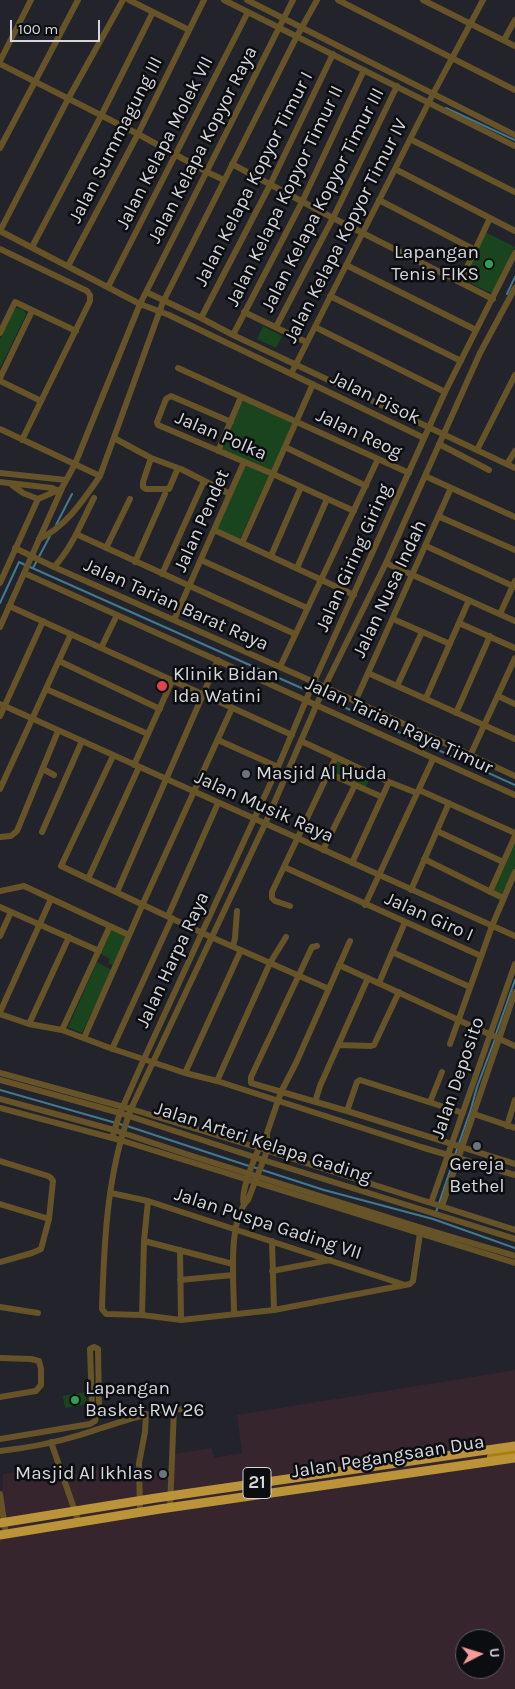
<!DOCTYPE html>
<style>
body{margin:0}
#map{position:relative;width:515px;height:1689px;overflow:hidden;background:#22232b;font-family:Karla,sans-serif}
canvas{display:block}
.north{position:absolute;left:455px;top:1629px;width:50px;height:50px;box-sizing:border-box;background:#0c0d10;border:1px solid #5d5e62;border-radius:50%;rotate:85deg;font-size:14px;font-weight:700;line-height:20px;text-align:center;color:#d6d7dc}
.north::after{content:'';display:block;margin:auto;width:18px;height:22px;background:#f59b99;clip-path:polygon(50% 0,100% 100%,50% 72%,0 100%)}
.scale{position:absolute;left:10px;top:20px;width:90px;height:22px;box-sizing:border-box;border:2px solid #d6d7dc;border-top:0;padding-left:6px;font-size:15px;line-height:18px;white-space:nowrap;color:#d6d7dc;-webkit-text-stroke:4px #0c0d10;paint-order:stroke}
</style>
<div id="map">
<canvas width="515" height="1689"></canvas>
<div class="north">U</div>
<div class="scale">100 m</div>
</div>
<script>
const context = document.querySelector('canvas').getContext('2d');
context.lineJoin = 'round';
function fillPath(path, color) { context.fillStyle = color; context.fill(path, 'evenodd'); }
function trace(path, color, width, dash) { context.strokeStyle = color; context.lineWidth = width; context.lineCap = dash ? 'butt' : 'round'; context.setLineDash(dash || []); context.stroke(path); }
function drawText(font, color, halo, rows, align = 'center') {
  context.font = font + ' Karla,sans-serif'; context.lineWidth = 5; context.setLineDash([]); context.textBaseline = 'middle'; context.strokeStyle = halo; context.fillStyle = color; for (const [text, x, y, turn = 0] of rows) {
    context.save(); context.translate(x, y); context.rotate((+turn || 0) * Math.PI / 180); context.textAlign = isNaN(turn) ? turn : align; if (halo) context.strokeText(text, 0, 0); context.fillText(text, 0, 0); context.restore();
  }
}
fillPath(new Path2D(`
 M515 1370V1689H0V1494L2 1493 3 1474 29 1470 34 1481 62 1478 111 1464V1472L174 1469V1454L212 1448 214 1458 242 1453 237 1415ZM465 1639H495V1669H465Z`), '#36252d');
fillPath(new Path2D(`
 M485 232 515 247 493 294 462 279Z
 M17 308C23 309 25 310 26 315L0 368V339L14 309Z
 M263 326 282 336 276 348 257 339Z
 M243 400 293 422 240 539 217 529 247 461 221 449Z
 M336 758 372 772 366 787 329 772Z
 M515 843V869L502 896 494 891Z
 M111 928 126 935 113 965 108 963 110 959 101 954 99 958H98Z
 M97 962 112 970 82 1033 68 1027Z
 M85 1392 87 1404 65 1408 63 1396Z`), '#1a441d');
trace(new Path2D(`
 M446 108 515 140
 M507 294 515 277
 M56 525 72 494
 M30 567 317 695
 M33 568 50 536
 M0 603 19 562 25 565
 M322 697 515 785
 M496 1034 515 980
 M0 1090 123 1125
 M127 1126 249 1166
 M455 1155 471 1109 477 1087 495 1039
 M253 1167 324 1190 433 1219 515 1248
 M436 1212 454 1159`), '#417991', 2);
trace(new Path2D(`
 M129 0 189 30
 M224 0 515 146
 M247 0 515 135
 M338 0 515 90
 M423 0 515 46
 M504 40 515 20
 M0 61 31 0
 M0 64 138 134 207 172 224 180
 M410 139 515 192
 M0 148 78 0
 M232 164 333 218 493 299
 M395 169 515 231
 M379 200 475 250
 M0 231 140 304 169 315 424 438
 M0 231 68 99 123 0
 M32 247 101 116 153 12
 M0 249 87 291 90 295V301L22 440
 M346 265 476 330
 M68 266 138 134 204 0
 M460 282 490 218
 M108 287 248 12
 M146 292 201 318 233 335 515 468
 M330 296 461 361
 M244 312 306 342
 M201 318 270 185 333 54
 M276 327 333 218 397 86
 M315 327 445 392
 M0 333 15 302 76 331
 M233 335 302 202 364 70
 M178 368 409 473
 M291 374 433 94 483 0
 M0 378 32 311
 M0 381 41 401
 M231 422 171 396 166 399 157 422 158 425 273 474 354 511
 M0 429 100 476
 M114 438 151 458 178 468 169 489H146L143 487V482L151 458
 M439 444 489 470
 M285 447 366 486
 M477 450 515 375
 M218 451 241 397
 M507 464 515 451
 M181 469 230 494
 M0 473 66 480
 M425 476 515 517
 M0 482 52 488 58 491
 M12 485 23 493 38 499
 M440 517 515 550
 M214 530 354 595
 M76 534 295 634
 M39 539C66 527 84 499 100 476L163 302 297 36 317 0
 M242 543 313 384
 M426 546 515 587
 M15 548 54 567 325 687 515 776
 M106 548 130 499
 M271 556 301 487
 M201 560 307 608
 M135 562 165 494
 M386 563 515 621
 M54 567C72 548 82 521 94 498
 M297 568 327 499
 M24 573 515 795
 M162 574 204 481
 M0 583 38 499 61 489
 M9 606 292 735
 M500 614 515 581
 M393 619 450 644
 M174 620 244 462
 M459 623 515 648
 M0 627 63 486 75 464 140 304 293 0
 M101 648 117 615
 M59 661 160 709
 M280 667 378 459
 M368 673 515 739
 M397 686 422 632
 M46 689 148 734
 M498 696 515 704
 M426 698 469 600
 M355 702 451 488
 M0 704 515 936
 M456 713 490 636
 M0 716 43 621
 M218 740 278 767
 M301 741 389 782 417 793
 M113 756 61 866 211 937 329 989
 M470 756 515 658
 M134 765 172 681
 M43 769 54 775
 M328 773 355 785
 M0 789 71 634
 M419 790 515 833
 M437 831 503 862
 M42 832 82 741
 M0 837 11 836 17 831 58 731
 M323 850 355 785 382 797
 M424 859 503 898
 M352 863 389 782
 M284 867 481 956
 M88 879 139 767
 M411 890 449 803
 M0 891 24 886 129 935
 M117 892 218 660
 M490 892 515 836
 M365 905 433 759
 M290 906 275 901 272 898V892L336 757
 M0 907 99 951
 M168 916 218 803
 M0 936 11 912
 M233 946 235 938 237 911
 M317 946 312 947 251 1077V1083L347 1111 515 1164
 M392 952 470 987
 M339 965 515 1046
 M379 983 405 922
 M0 1012 51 899
 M0 1014 29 1024 62 1030 110 1048 185 1073 217 1081 421 1147 515 1175
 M29 1024 69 937
 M62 1030 110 926
 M84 1038 145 899 232 708
 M450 1044 492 926 515 872
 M339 1045 371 1046 374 1045 399 992
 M112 1049 172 918
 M0 1073 131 1109 259 1148 515 1230
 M185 1073 241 950
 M0 1080 120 1113 263 1160 515 1239
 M217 1081 270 963 286 937
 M0 1099 114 1130 186 1154 425 1229 515 1256
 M315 1102 320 1086 368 978
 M430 1102 442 1072
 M0 1108 120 1140 515 1263
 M347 1111 357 1082 360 1080 463 1113
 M474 1114 515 1128
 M507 1126 515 1100
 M112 1138 120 1113 144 1059 278 767 312 686 445 392 515 253
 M0 1161 48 1176 51 1178 53 1181 49 1219 41 1249 32 1253 0 1262
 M111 1193 148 1201 405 1285 410 1284 413 1281 420 1233
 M431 1203 515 964
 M0 1204 49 1219
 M244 1205C239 1192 259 1145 267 1134
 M442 1206 515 992
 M144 1241 233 1264
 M272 1241 274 1310
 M180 1250 181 1320
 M272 1271 330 1260
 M180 1280 233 1275
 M405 1285 274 1310 181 1320 142 1315 106 1314 102 1309C104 1242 107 1172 131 1109L265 824 323 690 386 563 480 353 515 288
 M0 1307 38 1313
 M234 1313C234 1284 227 1221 248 1200L267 1151V1133L281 1092 296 1063 350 941
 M142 1315 144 1241 148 1201
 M0 1358 31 1359 39 1361 41 1369V1385L36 1391 0 1397
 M0 1439 90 1424 95 1421 99 1404 98 1349 94 1347 90 1349 92 1405 97 1413
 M51 1442 79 1523
 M0 1451C27 1448 54 1443 80 1435 114 1424 146 1412 182 1409
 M0 1494 6 1535
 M170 1508 174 1409
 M140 1512 139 1463 145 1432 146 1414`), '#665328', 6);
trace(new Path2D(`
 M491 1457 515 1453`), '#a88012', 8);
trace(new Path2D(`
 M0 1523 156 1498 515 1446
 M0 1535 160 1509 515 1458`), '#bb943a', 9);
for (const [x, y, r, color] of [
 [489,264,5,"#2e9e5b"],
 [162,686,6,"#e0444e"],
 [246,774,5,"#6b7280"],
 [477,1146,5,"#6b7280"],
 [75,1400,5,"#2e9e5b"],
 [163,1474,5,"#6b7280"]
]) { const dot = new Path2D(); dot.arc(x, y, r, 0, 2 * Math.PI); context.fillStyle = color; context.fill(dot); trace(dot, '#0c0d10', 2); }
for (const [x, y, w] of [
 [257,1483,28]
]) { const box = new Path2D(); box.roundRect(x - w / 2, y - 15.5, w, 31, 4); context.fillStyle = '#0c0d10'; context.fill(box); trace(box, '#d6d7dc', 1); }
drawText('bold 18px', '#d6d7dc', null, [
 ["21",257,1483]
]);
drawText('19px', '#d6d7dc', '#0c0d10', [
 ["Jalan Summagung III",116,140,-63],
 ["Jalan Kelapa Molek VII",165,143,-63],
 ["Jalan Kelapa Kopyor Raya",203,145,-63],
 ["Jalan Kelapa Kopyor Timur I",254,179,-63],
 ["Jalan Kelapa Kopyor Timur II",285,196,-64],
 ["Jalan Kelapa Kopyor Timur III",323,200,-63],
 ["Jalan Kelapa Kopyor Timur IV",346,231,-63],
 ["Jalan Pisok",375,398,26],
 ["Jalan Reog",359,434,25],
 ["Jalan Polka",221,436,23],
 ["Jalan Pendet",202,521,-66],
 ["Jalan Giring Giring",354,558,-66],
 ["Jalan Nusa Indah",390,589,-65],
 ["Jalan Tarian Barat Raya",176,605,24],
 ["Jalan Tarian Raya Timur",399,726,25],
 ["Jalan Musik Raya",264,807,24],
 ["Jalan Giro I",429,917,24],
 ["Jalan Harpa Raya",173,960,-65],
 ["Jalan Deposito",458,1078,-71],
 ["Jalan Arteri Kelapa Gading",263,1143,18],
 ["Jalan Puspa Gading VII",268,1224,18],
 ["Jalan Pegangsaan Dua",388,1457,-9]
]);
drawText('19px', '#d6d7dc', '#0c0d10', [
 ["Lapangan",479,253,"right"],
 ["Tenis FIKS",479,275,"right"],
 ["Klinik Bidan",173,675],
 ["Ida Watini",173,697],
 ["Masjid Al Huda",256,774],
 ["Gereja",477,1165,"center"],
 ["Bethel",477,1187,"center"],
 ["Lapangan",85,1389],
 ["Basket RW 26",85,1411],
 ["Masjid Al Ikhlas",153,1474,"right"]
], 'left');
</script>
